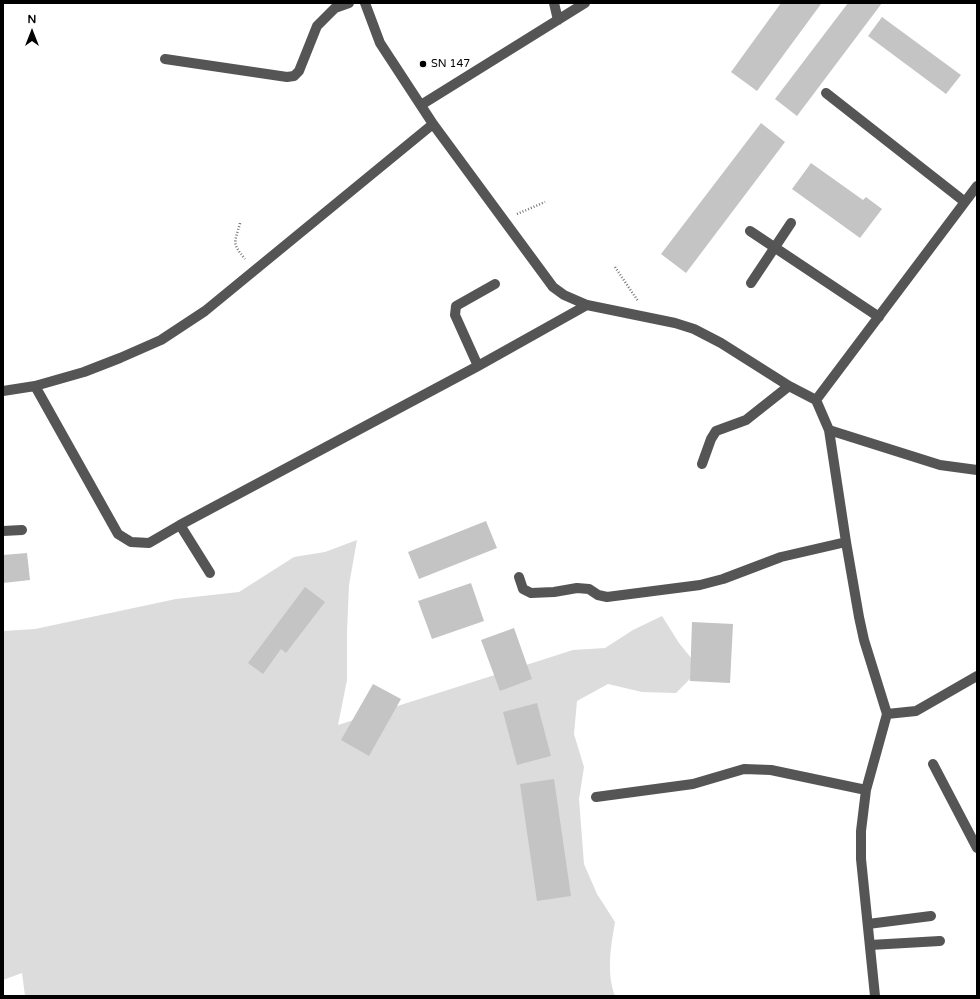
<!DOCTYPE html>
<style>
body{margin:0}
#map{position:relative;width:980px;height:999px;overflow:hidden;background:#fff;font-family:"Varela Round",sans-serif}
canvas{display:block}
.frame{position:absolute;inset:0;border:4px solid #000;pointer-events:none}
.north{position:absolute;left:12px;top:12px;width:40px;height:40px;-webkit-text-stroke:3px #fff;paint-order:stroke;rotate:0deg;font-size:11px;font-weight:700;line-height:16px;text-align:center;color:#000}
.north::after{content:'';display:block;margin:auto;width:14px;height:18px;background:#000;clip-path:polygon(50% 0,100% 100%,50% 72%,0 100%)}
</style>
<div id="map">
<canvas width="980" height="999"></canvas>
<div class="frame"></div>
<div class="north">N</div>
</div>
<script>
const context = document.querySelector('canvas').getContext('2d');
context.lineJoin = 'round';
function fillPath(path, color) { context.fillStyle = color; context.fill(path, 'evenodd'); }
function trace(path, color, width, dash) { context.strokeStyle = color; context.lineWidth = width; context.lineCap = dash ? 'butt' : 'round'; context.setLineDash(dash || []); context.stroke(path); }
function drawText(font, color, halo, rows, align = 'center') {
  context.font = font + ' "Varela Round",sans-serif'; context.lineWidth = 4; context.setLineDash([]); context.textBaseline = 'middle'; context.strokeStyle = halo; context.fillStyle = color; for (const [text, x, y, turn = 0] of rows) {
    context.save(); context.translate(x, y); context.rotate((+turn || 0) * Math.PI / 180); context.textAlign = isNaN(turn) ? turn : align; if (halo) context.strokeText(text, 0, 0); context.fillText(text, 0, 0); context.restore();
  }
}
fillPath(new Path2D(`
 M357 540 349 585 347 632V680L338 725 573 650 605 648 633 630 662 616 679 643 700 669 676 693 642 692 608 684 577 701 574 734 584 767 579 799 584 864 597 894 615 922C611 946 606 972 615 996H25L22 973 3 980V631L35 629 176 599 239 592 294 557 325 552Z`), '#dcdcdc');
fillPath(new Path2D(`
 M781 3 821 4 757 91 731 72Z
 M848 3H882L797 116 775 99Z
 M882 17 961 75 946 94 868 36Z
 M761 123 785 142 686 273 661 254Z
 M811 163 863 200 866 197 882 209 860 238 792 189Z
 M486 521 497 548 419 579 408 552Z
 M27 553 30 580 3 583V555Z
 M471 583 484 621 432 639 418 601Z
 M305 587 325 602 286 653 281 649 263 674 248 663Z
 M692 622 733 624 730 683 690 681Z
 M514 628 532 679 500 691 481 640Z
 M373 684 401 699 369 756 341 740Z
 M537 703 551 756 517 765 503 712Z
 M554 779 571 896 537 901 520 784Z`), '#c4c4c4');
trace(new Path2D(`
 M517 214 545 202
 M240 223C235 243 231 242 245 259
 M615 267 638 301`), '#777', 2.5, [1, 2]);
trace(new Path2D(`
 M365 3 380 43 433 124 553 287 564 295 587 305 675 323 694 329 721 343 789 386 816 400 829 430 846 542 859 617 864 640 887 714 866 790 861 831V859L875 996
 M554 3 558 20
 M165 59 287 77 294 76 299 71 317 26 335 8 349 3
 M826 93 965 202
 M421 105 585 3
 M750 231 879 317
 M751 283 791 223
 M478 366 455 315 456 306 495 284
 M35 386 118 534 131 542 149 543 180 525 478 366 587 305
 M3 391 35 386 84 372 120 358 161 340 205 311 433 124
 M816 400 977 186
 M829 430 940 465 977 470
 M702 464 711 439 716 431 746 420 789 386
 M180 525 210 573
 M3 531 22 530
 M519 577 523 589 531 593 554 592 577 588 589 589 598 595 607 597 700 585 723 579 781 557 846 542
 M887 714 916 711 977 676
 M933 764 977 848
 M596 797 693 784 744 769 771 770 866 790
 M868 924 931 916
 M870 945 940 941`), '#555', 10);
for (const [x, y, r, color] of [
 [423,64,4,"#000"]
]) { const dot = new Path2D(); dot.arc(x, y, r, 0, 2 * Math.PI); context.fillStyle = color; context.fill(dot); trace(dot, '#fff', 1.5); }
drawText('11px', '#000', '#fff', [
 ["SN 147",431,64]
], 'left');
</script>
